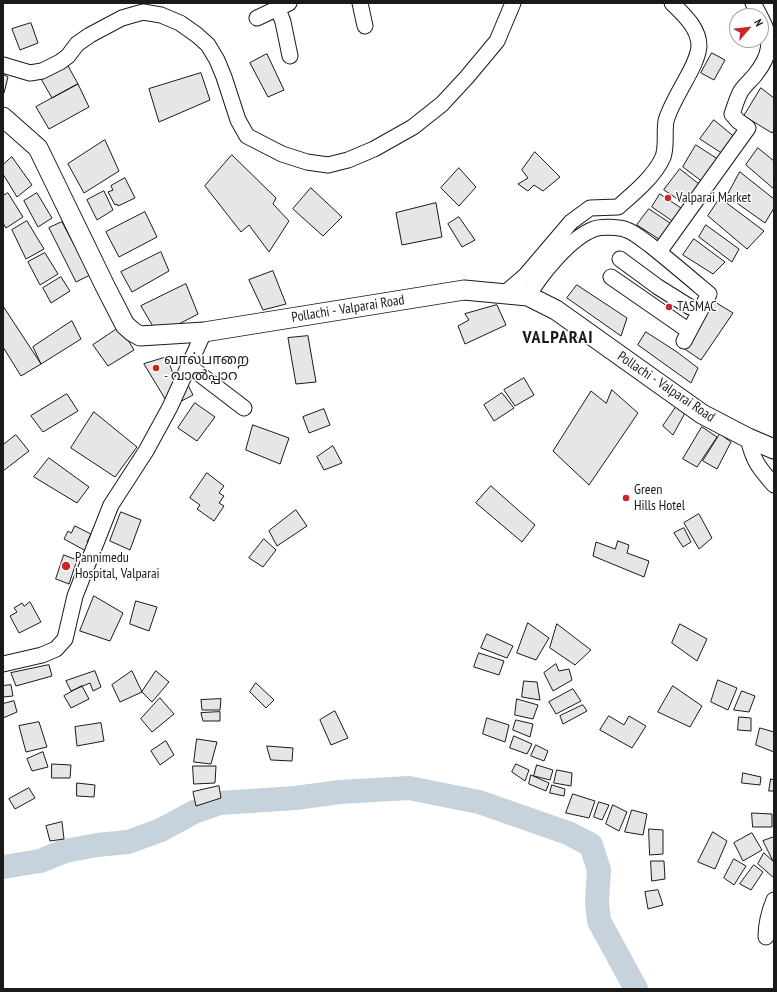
<!DOCTYPE html>
<meta charset="utf-8">
<style>
body{margin:0}
#map{position:relative;width:777px;height:992px;overflow:hidden;background:#fff;font-family:"PT Sans Narrow",sans-serif}
canvas{display:block}
.frame{position:absolute;inset:0;border:4px solid #1a1a1a;pointer-events:none}
.north{position:absolute;left:729px;top:8px;width:40px;height:40px;box-sizing:border-box;background:#fff;border:1px solid #a3a3a3;border-radius:50%;rotate:62deg;font-size:11px;font-weight:700;line-height:16px;text-align:center;color:#1a1a1a}
.north::after{content:'';display:block;margin:auto;width:14px;height:18px;background:#c62828;clip-path:polygon(50% 0,100% 100%,50% 72%,0 100%)}
</style>
<div id="map">
<canvas width="777" height="992"></canvas>
<div class="frame"></div>
<div class="north">N</div>
</div>
<script>
const context = document.querySelector('canvas').getContext('2d');
context.lineJoin = 'round';
function trace(path, color, width, dash) { context.strokeStyle = color; context.lineWidth = width; context.lineCap = dash ? 'butt' : 'round'; context.setLineDash(dash || []); context.stroke(path); }
function fillPath(path, color) { context.fillStyle = color; context.fill(path, 'evenodd'); }
function drawText(font, color, halo, rows, align = 'center') {
  context.font = font + ' "PT Sans Narrow","Noto Sans Malayalam","Noto Sans Tamil",sans-serif'; context.lineWidth = 3; context.setLineDash([]); context.textBaseline = 'middle'; context.strokeStyle = halo; context.fillStyle = color; for (const [text, x, y, turn = 0] of rows) {
    context.save(); context.translate(x, y); context.rotate((+turn || 0) * Math.PI / 180); context.textAlign = isNaN(turn) ? turn : align; if (halo) context.strokeText(text, 0, 0); context.fillText(text, 0, 0); context.restore();
  }
}
trace(new Path2D(`
 M3 867 40 861 65 851 97 845 128 842 161 830 194 812 220 803 295 798 340 792 409 788 479 802 568 833 591 845 599 870 597 902 599 921 636 989`), '#c6d2dc', 24);
const building = new Path2D(`
 M31 23 38 43 20 50 12 29Z
 M712 53 725 60 714 80 701 73Z
 M267 54 284 90 268 97 250 63Z
 M67 64 78 84 52 98 41 79Z
 M201 73 210 100 159 122 149 89Z
 M3 74 8 77 4 93H3Z
 M78 84 89 107 49 129 36 107Z
 M761 88 774 98V130L772 133 744 116Z
 M714 120 743 144 732 160 700 139Z
 M105 140 119 171 84 193 68 164Z
 M696 145 727 165 712 189 683 167Z
 M758 148 774 161V189L746 165Z
 M535 152 560 177 543 191 534 185 528 191 518 184 528 178 522 170Z
 M232 155 276 198 273 204 289 221 269 252 249 225 241 232 205 186Z
 M12 157 32 185 17 197 3 174V165Z
 M459 168 476 187 459 206 441 188Z
 M680 169 709 192 695 211 664 190Z
 M740 172 774 199V208L765 223 727 196Z
 M125 178 135 198 118 206 117 204 115 205 108 192 113 190 111 186Z
 M311 188 342 217 323 236 293 209Z
 M104 191 113 210 97 220 87 200Z
 M8 193 23 217 6 228 3 223V196Z
 M37 193 52 218 38 227 24 201Z
 M660 194 690 214 681 227 652 207Z
 M720 198 764 231 747 249 708 216Z
 M436 203 442 237 402 245 396 213Z
 M649 209 676 227 665 243 637 225Z
 M145 212 157 237 119 257 106 232Z
 M459 217 475 240 462 247 448 224Z
 M27 221 44 249 26 259 12 230Z
 M62 222 90 275 76 282 49 228Z
 M706 225 739 249 732 262 699 237Z
 M694 239 725 262 713 274 683 255Z
 M161 252 169 271 132 292 121 272Z
 M45 253 58 274 40 285 28 262Z
 M273 271 286 304 263 310 249 280Z
 M61 277 70 291 51 303 43 288Z
 M186 284 198 314 158 335 141 306Z
 M577 285 627 318 621 336 567 298Z
 M715 302 733 313 701 360 683 348Z
 M497 305 506 325 465 344 458 326 469 320 465 314Z
 M3 306 41 364 21 376 3 347Z
 M72 321 81 339 41 364 33 347Z
 M120 327 134 350 108 366 93 345Z
 M646 332 677 352 698 368 691 383 638 345Z
 M308 336 316 382 296 384 288 338Z
 M167 357 175 379 184 377 193 395 170 407 144 364Z
 M524 378 534 395 515 406 504 390Z
 M612 390 638 413 589 485 553 451 591 391 606 403Z
 M502 393 514 408 494 421 484 405Z
 M67 394 78 411 43 432 31 416Z
 M195 403 215 417 197 441 178 428Z
 M676 407 685 413 673 435 663 426Z
 M324 409 330 425 309 433 303 417Z
 M94 412 137 447 115 477 71 448Z
 M253 425 289 438 280 464 246 450Z
 M702 427 717 437 697 467 683 459Z
 M720 434 731 442 717 469 703 461Z
 M16 435 29 451 3 471V445Z
 M333 446 342 463 324 470 317 457Z
 M49 458 89 487 77 503 34 477Z
 M207 473 224 486 219 493 224 496 219 503 224 506 214 521 197 509 200 505 190 498Z
 M491 486 535 525 522 542 476 503Z
 M296 510 307 526 277 546 269 531Z
 M121 512 141 520 130 550 110 541Z
 M699 514 712 538 699 549 684 523Z
 M75 526 91 534 87 542 90 544 86 551 64 539 68 531 71 533Z
 M684 528 691 542 683 547 674 533Z
 M264 539 276 550 263 567 249 558Z
 M618 541 629 545 627 553 649 561 644 577 593 556 596 542 615 549Z
 M64 555 77 560 69 584 56 579Z
 M94 596 123 613 110 641 80 631Z
 M136 601 157 607 149 631 130 624Z
 M30 602 41 622 19 633 10 616 17 612 14 608 22 603 24 606Z
 M528 623 549 638 536 660 517 653Z
 M557 624 591 650 575 665 550 648Z
 M680 624 707 639 697 661 672 643Z
 M487 634 513 646 507 658 481 648Z
 M479 653 504 661 499 675 474 667Z
 M556 664 559 671 569 669 572 680 553 691 544 673Z
 M49 665 52 676 16 686 11 673Z
 M95 671 101 687 93 691 90 683 71 691 66 681Z
 M132 671 142 692 120 702 112 685Z
 M156 671 169 682 152 702 142 692Z
 M718 680 737 688 728 710 711 702Z
 M524 681 537 682 540 700 522 697Z
 M256 683 274 700 266 708 250 692Z
 M11 685 13 696 3 697V686Z
 M82 686 89 699 71 708 64 696Z
 M673 686 702 706 690 727 658 712Z
 M573 689 581 701 556 714 549 702Z
 M742 691 755 696 749 712 734 710Z
 M160 698 174 714 152 732 141 719Z
 M221 699 220 710H202L201 700Z
 M517 699 538 705 533 719 515 715Z
 M14 701 17 712 3 718V704Z
 M583 705 587 711 563 724 560 716Z
 M335 711 348 738 331 745 320 720Z
 M220 712V721H203L201 713Z
 M609 716 624 725 629 716 646 726 632 748 600 730Z
 M739 717 751 718V731L738 730Z
 M487 718 509 725 505 742 483 734Z
 M516 720 533 724 530 737 513 730Z
 M39 722 47 747 26 752 19 726Z
 M101 723 104 741 77 746 75 727Z
 M760 728 774 732V752L756 745Z
 M514 736 532 744 527 754 510 748Z
 M197 739 217 742 211 764 194 762Z
 M166 741 174 755 160 765 151 751Z
 M536 745 548 751 544 761 531 756Z
 M267 746 293 748 292 761 271 760Z
 M43 752 48 767 32 771 27 759Z
 M52 764 71 765 70 778H52Z
 M516 764 529 770 525 781 512 772Z
 M537 765 553 770 550 780 534 776Z
 M193 766H216L215 783 194 784Z
 M557 770 572 773 571 786 554 783Z
 M743 773 761 777 760 785 742 783Z
 M531 775 549 783 546 791 529 784Z
 M771 779 774 780V791H769Z
 M77 783 95 785 94 797 77 796Z
 M552 785 565 789 564 796 550 793Z
 M219 786 221 798 196 806 193 792Z
 M29 788 35 798 15 809 9 799Z
 M573 794 595 801 589 818 566 813Z
 M599 802 609 805 602 820 594 817Z
 M613 805 627 812 619 831 606 824Z
 M632 810 647 814 643 835 625 832Z
 M752 813 772 814V827H753Z
 M62 822 64 839 50 841 46 826Z
 M649 829 663 830V854L650 855Z
 M713 832 727 841 715 869 698 862Z
 M752 833 762 850 743 861 734 843Z
 M774 837V860L773 861 763 841Z
 M764 853 774 862V878L758 864Z
 M734 859 746 866 734 885 724 878Z
 M651 861H664L665 879 652 881Z
 M754 865 763 872 751 890 740 884Z
 M658 890 663 905 648 909 645 892Z`);
fillPath(building, '#e6e6e6');
trace(building, '#1a1a1a', 1);
const minor = new Path2D(`
 M276 3 283 22 290 56
 M360 3 365 26
 M753 3 760 16
 M257 18 289 3
 M3 65 30 73 42 71 60 62 68 56 77 44 90 35 122 18 143 12 161 15 180 23 197 35 208 45 217 60 224 77 238 120 247 136 282 154 307 162 328 165 348 160 374 149 413 127 442 104 467 77 497 41 513 3
 M659 252 748 128 738 121 732 114C735 106 737 98 741 91 745 85 751 80 755 75 771 55 773 40 761 18
 M620 259 658 287 690 307
 M611 277 689 331
 M504 294 525 276 571 222 590 208 618 207C633 194 655 176 663 157 667 146 664 133 666 121 672 98 698 66 699 46 699 28 684 15 672 3
 M528 296C541 274 570 238 594 229 601 226 620 227 627 230 635 233 643 240 650 245 670 261 690 278 709 294L684 341 709 294
 M189 366 244 408
 M748 438C753 461 759 468 774 485
 M3 664 42 655 56 649 65 639 75 596 111 505 146 451 170 407 204 332
 M766 937C766 924 769 912 774 900`);
const major = new Path2D(`
 M3 117 38 148 105 286 125 325 133 332 140 336 204 332 464 290 528 296 556 310 702 414 748 438 774 449`);
trace(minor, '#1a1a1a', 17);
trace(major, '#1a1a1a', 21);
trace(minor, '#fff', 15);
trace(major, '#fff', 19);
for (const [x, y, r, color] of [
 [668,198,4,"#c62828"],
 [669,307,4,"#c62828"],
 [156,368,4,"#c62828"],
 [626,498,4,"#c62828"],
 [66,566,5,"#c62828"]
]) { const dot = new Path2D(); dot.arc(x, y, r, 0, 2 * Math.PI); context.fillStyle = color; context.fill(dot); trace(dot, '#fff', 1.5); }
drawText('14px', '#1a1a1a', '#fff', [
 ["Valparai Market",676,198],
 ["TASMAC",677,307],
 ["வால்பாறை",164,360],
 ["- വാൽപ്പാറ",164,376],
 ["Green",634,490],
 ["Hills Hotel",634,506],
 ["Pannimedu",75,558],
 ["Hospital, Valparai",75,574]
], 'left');
drawText('14px', '#1a1a1a', '#fff', [
 ["Pollachi - Valparai Road",348,309,-9],
 ["Pollachi - Valparai Road",666,387,34]
]);
context.letterSpacing = '1px';
drawText('bold 18px', '#1a1a1a', '#fff', [
 ["VALPARAI",558,338]
]);
context.letterSpacing = '0px';
</script>
